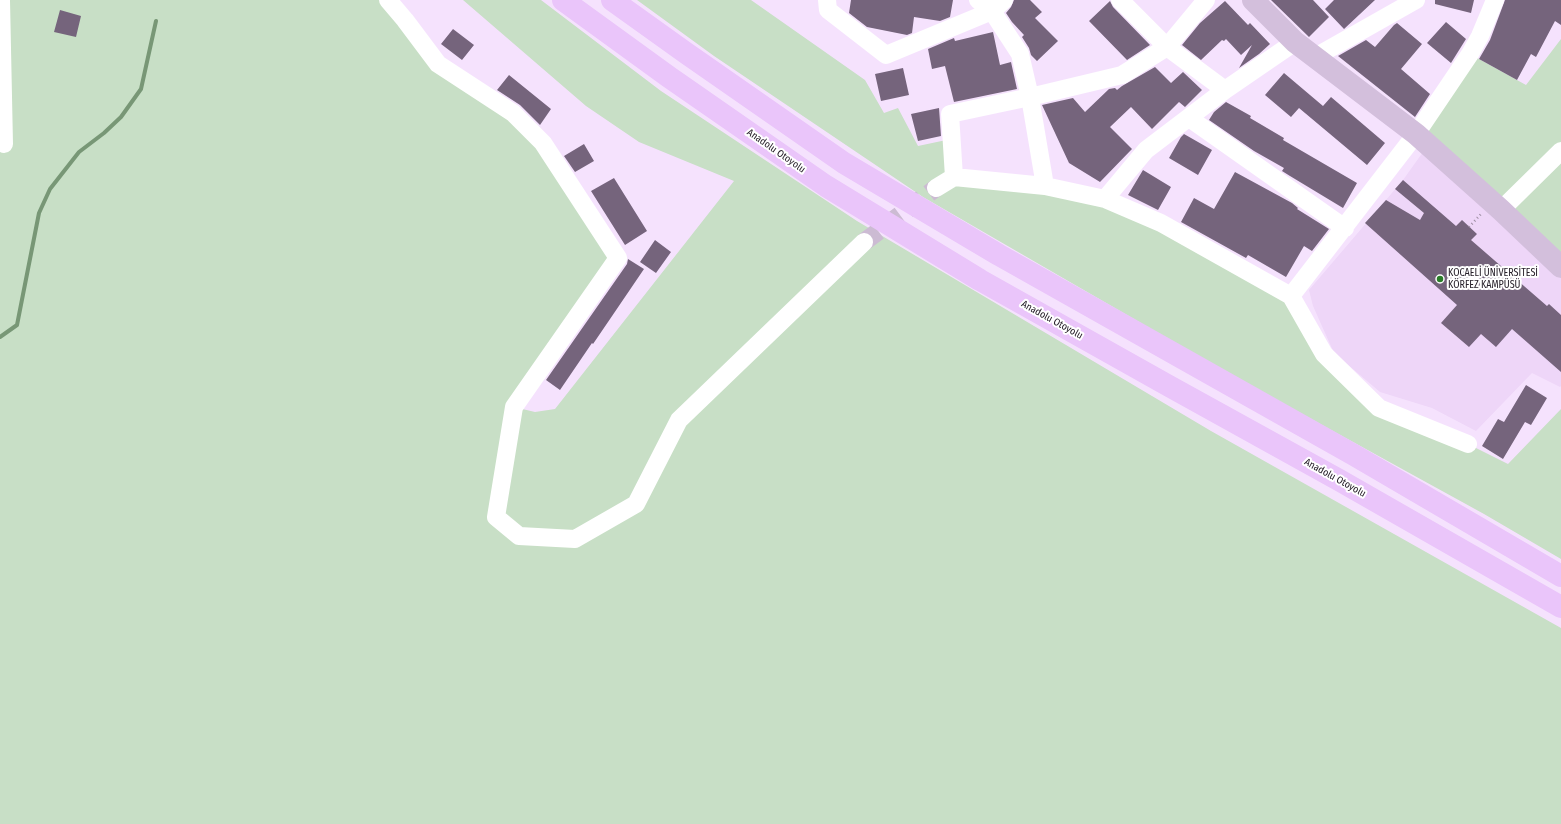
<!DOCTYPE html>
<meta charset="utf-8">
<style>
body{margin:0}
canvas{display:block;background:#f5e2fd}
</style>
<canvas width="1561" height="824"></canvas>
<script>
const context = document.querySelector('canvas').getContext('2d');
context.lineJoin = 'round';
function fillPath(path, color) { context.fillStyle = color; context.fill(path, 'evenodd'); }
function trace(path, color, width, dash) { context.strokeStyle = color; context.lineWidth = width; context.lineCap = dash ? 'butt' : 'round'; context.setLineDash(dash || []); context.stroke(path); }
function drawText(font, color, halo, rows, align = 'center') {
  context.font = font + ' "Fira Sans Condensed",sans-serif'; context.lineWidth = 4; context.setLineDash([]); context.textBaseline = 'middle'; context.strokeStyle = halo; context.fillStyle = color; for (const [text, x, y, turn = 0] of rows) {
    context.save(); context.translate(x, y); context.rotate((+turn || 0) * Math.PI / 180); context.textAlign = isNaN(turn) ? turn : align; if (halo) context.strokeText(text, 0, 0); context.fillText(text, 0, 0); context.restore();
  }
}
fillPath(new Path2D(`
 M1428 145 1561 267V386L1560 387 1532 373 1476 431 1432 408 1380 392 1334 353 1313 306 1309 290 1403 180Z`), '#eed6f8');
fillPath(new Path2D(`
 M0 0H388L438 64 513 113 618 258 514 407 535 412 555 409 734 181 639 142 586 106 463 0H541L661 91 857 221 1211 431 1561 628V824H0Z
 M637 0H751L865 80 884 113 898 108 918 146 951 139 954 177 1105 199 1291 296 1324 354 1379 408 1468 444 1508 464 1561 409V559L1484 514 1222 370 923 197 714 56Z
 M1561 39V267L1416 134 1470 54 1526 85Z`), '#c8dfc6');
trace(new Path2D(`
 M0 337 17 325 39 213 50 189 79 152 104 133 121 117 141 89 156 21`), '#789776', 4);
fillPath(new Path2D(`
 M851 0H953L950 17 940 21 914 17 912 33 907 35 867 27 849 13Z
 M1014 0H1030L1042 12 1035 18 1058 41 1037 61 1031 55 1029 48 1022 37 1024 35 1012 22 1006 13 1011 7Z
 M1271 0H1313L1329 17 1309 37Z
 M1334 0H1375L1344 29 1325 9Z
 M1435 0H1474L1471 13 1435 4Z
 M1505 0H1561V25L1555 21 1536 57 1531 54 1517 80 1479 59 1490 40Z
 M1110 1 1113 7 1150 45 1127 60 1089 21Z
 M1225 1 1248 25 1250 23 1270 44 1259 54 1239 68 1252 45 1241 55 1226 39 1224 41 1222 40 1201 60 1182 45 1200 23Z
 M60 10 81 16 76 37 54 32Z
 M1446 22 1466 39 1451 63 1427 43Z
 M1397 23 1422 44 1401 69 1430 94 1415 117 1338 56 1366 40 1375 47 1394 25Z
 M453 29 474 45 462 60 441 44Z
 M993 32 1000 65 1011 62 1017 89 954 102 945 66 932 69 928 49 954 38 955 41Z
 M1155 67 1171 83 1183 72 1202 90 1185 107 1179 102 1152 129 1131 107 1110 127 1132 149 1100 182 1069 163 1042 105 1073 98 1085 112 1109 89 1115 88 1117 90 1122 86Z
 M903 68 909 95 881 101 875 74Z
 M1284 73 1323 106 1331 97 1385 143 1367 165 1299 108 1291 117 1265 95Z
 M509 75 551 109 540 125 520 105 497 90Z
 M1226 102 1251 116 1250 118 1284 138 1283 140 1357 183 1343 208 1290 176 1282 171 1284 168 1254 151 1209 120 1214 112Z
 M939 108 941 136 918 141 911 114Z
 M1184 134 1212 150 1198 175 1169 158 1181 137Z
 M584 144 594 161 575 172 564 156Z
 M1143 170 1171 187 1158 210 1128 195Z
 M1235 172 1292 203 1298 208 1297 209 1329 229 1312 251 1304 246 1286 277 1248 255 1246 258 1181 222 1194 198 1214 209Z
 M614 178 647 231 625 245 591 191Z
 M1403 180 1456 226 1462 220 1477 234 1471 240 1547 306 1549 304 1561 315V372L1512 329 1496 347 1481 334 1469 347 1441 323 1457 305 1365 223 1386 200 1420 220 1424 213 1395 189Z
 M655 240 671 252 656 273 640 262Z
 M628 259 644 269 608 322 593 344 592 343 560 390 546 380 627 264Z
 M1526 385 1547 398 1531 425 1525 422 1503 459 1482 446 1498 419 1504 422Z`), '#75647c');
trace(new Path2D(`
 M864 242 936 188`), '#ccbbd3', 18, [18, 9]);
trace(new Path2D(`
 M1469 227 1481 214`), '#9c8ea2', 2.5, [1, 3]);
trace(new Path2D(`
 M1 0 4 144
 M388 0 405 20 438 64 513 113 543 143 618 258 514 407 496 517 519 536 575 539 636 504 679 420 864 242
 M827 0 828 10 886 55 992 11 1004 0
 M978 0 992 11 1020 54 1030 97 1045 186
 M1120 0 1167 47 1225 90
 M1315 57 1416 0
 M1189 118 1345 228
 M954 177 950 114 1030 97 1122 75 1167 47 1206 0
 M936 188 954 177 1045 186 1105 199 1161 223 1291 296 1416 134 1470 54 1480 36 1495 0
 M1105 199 1146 150 1225 90 1295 42
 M1501 210 1561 151
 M1291 296 1324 354 1379 408 1468 444`), '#fff', 18);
trace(new Path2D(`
 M1253 0 1295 42 1416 134 1501 210 1561 267`), '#d3bfdc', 22);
trace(new Path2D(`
 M563 0 669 77 826 186 980 280 1169 386 1339 480 1561 607
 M612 0 686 53 844 163 999 255 1354 455 1561 576`), '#eac5fa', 22);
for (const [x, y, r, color] of [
 [1440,279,4,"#2b7d29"]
]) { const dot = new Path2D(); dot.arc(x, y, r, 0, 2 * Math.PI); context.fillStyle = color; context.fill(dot); trace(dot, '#fff', 1.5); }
drawText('10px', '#27202a', '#fff', [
 ["Anadolu Otoyolu",776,151,35],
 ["Anadolu Otoyolu",1052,320,29],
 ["Anadolu Otoyolu",1335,478,29]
]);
drawText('10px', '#27202a', '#fff', [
 ["KOCAELİ ÜNİVERSİTESİ",1448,273],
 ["KÖRFEZ KAMPÜSÜ",1448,285]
], 'left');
</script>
